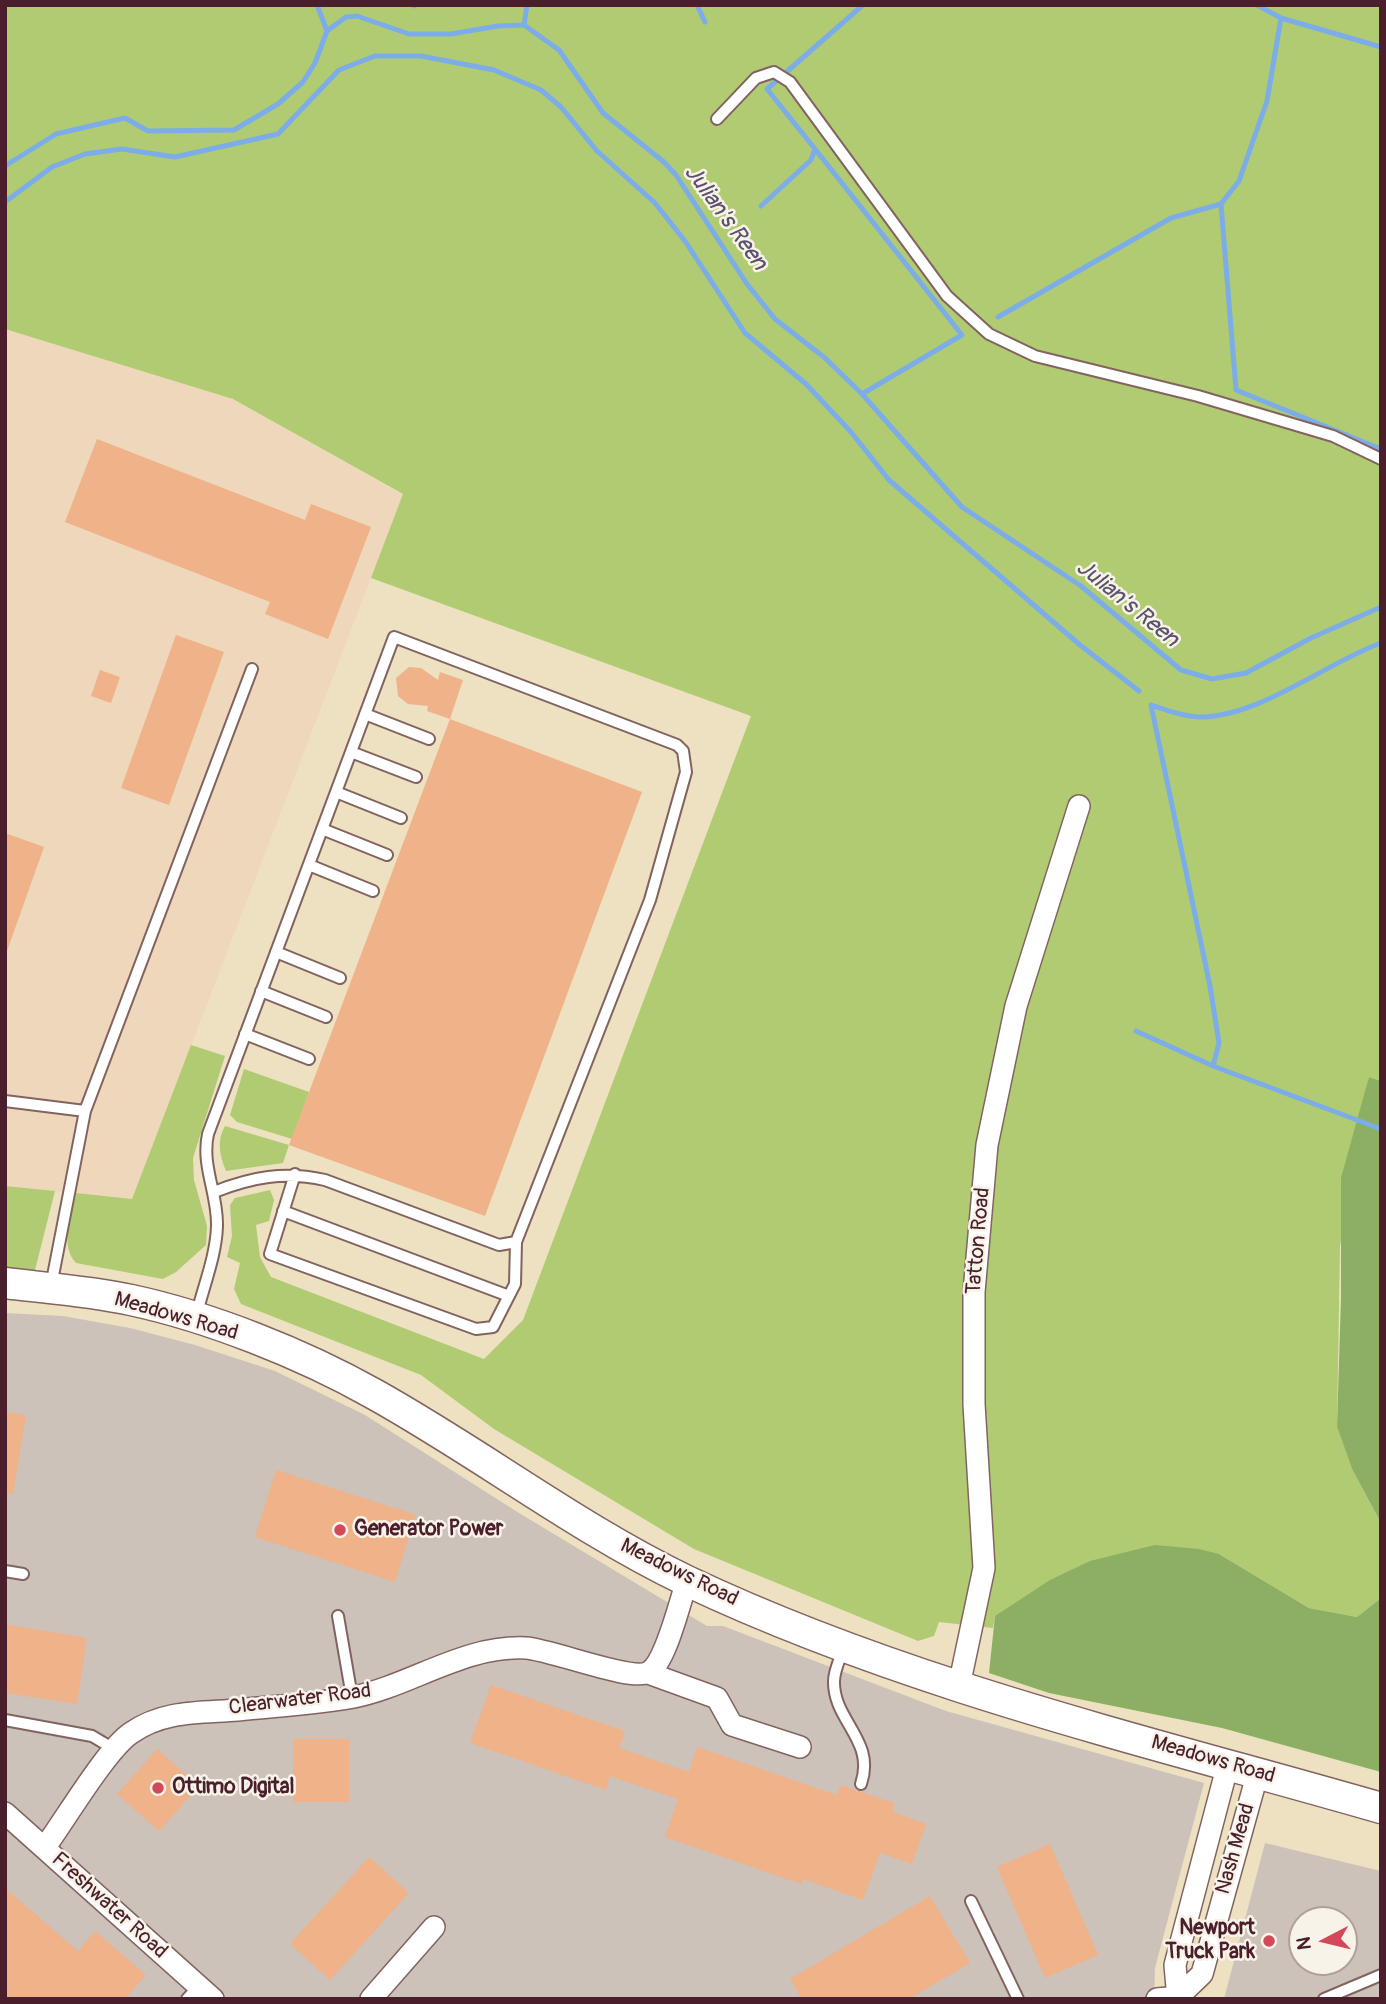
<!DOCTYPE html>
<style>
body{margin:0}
#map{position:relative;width:1386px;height:2004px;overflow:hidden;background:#ede1c2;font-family:Pangolin,sans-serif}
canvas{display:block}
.frame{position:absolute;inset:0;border:7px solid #4a1f2b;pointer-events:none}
.north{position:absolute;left:1288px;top:1906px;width:70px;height:70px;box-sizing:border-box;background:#f7f3e8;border:2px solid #b29e9c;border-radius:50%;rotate:263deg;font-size:19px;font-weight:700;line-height:28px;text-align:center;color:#4a1f2b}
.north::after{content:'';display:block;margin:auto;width:24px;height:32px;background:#d1495b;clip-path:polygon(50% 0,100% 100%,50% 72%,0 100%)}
</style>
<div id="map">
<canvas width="1386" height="2004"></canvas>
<div class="frame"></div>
<div class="north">N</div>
</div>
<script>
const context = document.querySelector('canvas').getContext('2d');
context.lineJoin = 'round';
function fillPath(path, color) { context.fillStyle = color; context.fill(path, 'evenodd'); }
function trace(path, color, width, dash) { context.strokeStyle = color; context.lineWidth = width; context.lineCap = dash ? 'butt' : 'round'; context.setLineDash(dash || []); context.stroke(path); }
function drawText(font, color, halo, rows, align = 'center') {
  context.font = font + ' Pangolin,sans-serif'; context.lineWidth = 5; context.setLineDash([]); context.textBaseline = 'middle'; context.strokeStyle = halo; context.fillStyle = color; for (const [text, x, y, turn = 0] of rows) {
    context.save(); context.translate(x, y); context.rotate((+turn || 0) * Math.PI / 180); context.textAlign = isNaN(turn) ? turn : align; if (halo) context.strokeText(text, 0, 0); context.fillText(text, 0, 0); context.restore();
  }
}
fillPath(new Path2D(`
 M5 329 233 399 403 495 132 1199 5 1186Z`), '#eed7bb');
fillPath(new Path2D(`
 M5 1313 63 1316 130 1328 195 1345 275 1371 365 1415 519 1513 707 1626H723L946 1711 1204 1783 1155 1968 1154 1999H5Z
 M1265 1843 1381 1871V1999H1224ZM1302 1920H1344V1962H1302Z`), '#ccc2b9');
fillPath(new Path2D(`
 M5 5H1381V1081L1369 1077 1340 1246 1337 1427 1352 1469 1381 1523V1598L1357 1617 1309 1608 1219 1554 995 1616 993 1628 939 1622 934 1636 918 1641 694 1549 494 1429 421 1375 241 1304 234 1289 240 1263 227 1257 232 1236 230 1205 235 1198 270 1190 274 1200 269 1221 256 1225 260 1257 271 1277 484 1359 523 1320 751 716 371 578 403 494 233 399 5 329Z
 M191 1045 225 1056 193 1158 194 1180 207 1226 206 1245 176 1272 163 1279 76 1263C59 1245 72 1215 76 1193L132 1199Z
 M244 1069 309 1092 292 1139 237 1122 230 1115Z
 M225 1126 289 1145 283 1163 226 1171C220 1156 216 1141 225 1126Z
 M5 1186 55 1191 35 1270 5 1272Z`), '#b0cb71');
fillPath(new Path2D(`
 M1369 1077 1381 1081V1523L1352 1469 1337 1427 1341 1297V1178Z
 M1155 1545 1199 1549 1219 1554 1309 1608 1357 1617 1381 1598V1772L1222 1728 1049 1693 989 1673 995 1616 1050 1580 1090 1561Z`), '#8caf63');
trace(new Path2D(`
 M317 5 327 31
 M414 5V6
 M697 5 705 22
 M1257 5 1281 18 1381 47
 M524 25 527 5
 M815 149 962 335 862 394
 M5 166 56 134 125 118 148 131 234 130 278 104 303 82 315 63 327 31 346 17 357 16 409 34H451L498 26 524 25 559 50 603 113 664 162 676 175 747 284 775 319 825 358 862 394 962 507 1081 586 1181 670 1212 679 1246 673 1311 638 1381 607
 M5 202 52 167 85 154 122 149 175 157 278 134 339 70 375 56H421L494 70 541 90 561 107 597 151 655 203 685 241 745 333 806 384 851 432 889 480 1080 645 1139 691
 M1221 204 1236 390 1381 449
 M761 206 811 160 815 149 767 89 863 5
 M998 317 1171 218 1221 204 1239 181 1267 101 1281 18
 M1136 1031 1213 1066 1381 1129
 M1213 1066 1219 1043 1210 986 1151 705C1169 711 1185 717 1203 717 1262 715 1328 662 1381 643`), '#7dade8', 5);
fillPath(new Path2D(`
 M97 439 305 520 311 504 371 527 328 639 265 614 270 602 65 522Z
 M176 635 224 652 169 805 121 788Z
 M409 667 421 668 438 680 440 672 463 680 450 719 427 711 428 706 408 704 398 696 396 678Z
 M100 670 120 677 111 703 91 696Z
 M450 719 642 792 485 1216 289 1145Z
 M5 833 44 847 7 951H5Z
 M5 1412 26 1415 13 1494 5 1493Z
 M276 1470 416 1515 395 1582 255 1537Z
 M5 1624 87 1638 77 1704 5 1693Z
 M491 1685 625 1731 619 1748 689 1772 697 1747 837 1795 841 1785 894 1803 893 1812 926 1824 912 1864 880 1853 863 1900 803 1879 801 1884 665 1837 678 1799 610 1776 606 1790 470 1743Z
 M293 1739H349V1802H293Z
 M157 1749 199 1786 159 1831 117 1794Z
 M1050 1844 1098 1955 1045 1978 997 1867Z
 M369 1857 409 1893 330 1980 290 1944Z
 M5 1888 78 1951 95 1931 146 1975 125 1999H5Z
 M930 1896 970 1963 909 1999H802L790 1979Z`), '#efb289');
const lane = new Path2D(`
 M717 119 756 78 774 72 790 82 947 296 989 334 1035 356 1198 396 1333 436 1381 459
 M365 714 429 739
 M351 752 416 777
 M336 792 401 818
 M322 829 387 855
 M309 865 373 891
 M276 952 340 978
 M261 991 326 1017
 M245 1034 309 1059
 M5 1101 85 1111
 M295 1174 270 1254 476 1329 493 1327 515 1284 516 1242
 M283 1211 509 1296
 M51 1286 85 1111 252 669
 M196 1317C203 1287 216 1257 217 1226 218 1194 201 1166 208 1134L394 637 677 745 683 751 686 772 650 900 516 1242 499 1245 325 1180C284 1171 252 1177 214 1192
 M5 1571 23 1574
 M338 1616 352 1697
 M843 1649C840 1659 834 1671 834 1681 833 1721 876 1740 861 1784
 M5 1720 92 1736 114 1749
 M971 1901 1018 1999
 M187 1999 198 1987
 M1324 1999 1381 1975`);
const street = new Path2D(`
 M648 1673 717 1698 732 1725 800 1747
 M959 1686 984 1568 974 1404V1292L987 1145 1016 1006 1079 806
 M5 1813 213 1999
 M45 1847C65 1820 106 1750 131 1733 164 1710 200 1713 238 1710 276 1706 316 1704 354 1697 412 1685 464 1645 526 1648 553 1650 632 1682 649 1672 666 1662 680 1601 687 1581
 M371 1999 434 1927
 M1157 1999 1178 1997 1202 1974 1258 1772
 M1178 1999 1175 1965 1228 1764`);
const secondary = new Path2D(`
 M5 1283C47 1288 90 1291 131 1300 210 1317 303 1354 374 1394 480 1453 577 1528 687 1581 907 1685 1148 1741 1381 1808`);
trace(lane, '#836360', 14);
trace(street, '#836360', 24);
trace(secondary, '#836360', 33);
trace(lane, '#fff', 10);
trace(street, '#fff', 21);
trace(secondary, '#fff', 30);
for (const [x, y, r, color] of [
 [340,1530,7,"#d1495b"],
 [158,1788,7,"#d1495b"],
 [1269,1941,7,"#d1495b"]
]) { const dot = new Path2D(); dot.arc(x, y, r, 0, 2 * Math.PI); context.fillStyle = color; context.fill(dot); trace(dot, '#f7f3e8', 2.5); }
drawText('21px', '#4a1f2b', '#f7f3e8', [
 ["Tatton Road",979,1241,-85],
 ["Meadows Road",176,1317,16],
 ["Meadows Road",679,1573,26],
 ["Clearwater Road",300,1700,-7],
 ["Meadows Road",1213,1760,16],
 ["Nash Mead",1236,1849,-74],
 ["Freshwater Road",109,1906,42]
]);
drawText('bold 21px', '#4a1f2b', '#f7f3e8', [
 ["Generator Power",354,1530],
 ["Ottimo Digital",172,1788],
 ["Newport",1255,1929,"right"],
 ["Truck Park",1255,1953,"right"]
], 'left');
drawText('italic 23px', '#5c516d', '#f7f3e8', [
 ["Julian's Reen",725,218,54],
 ["Julian's Reen",1127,604,39]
]);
</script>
